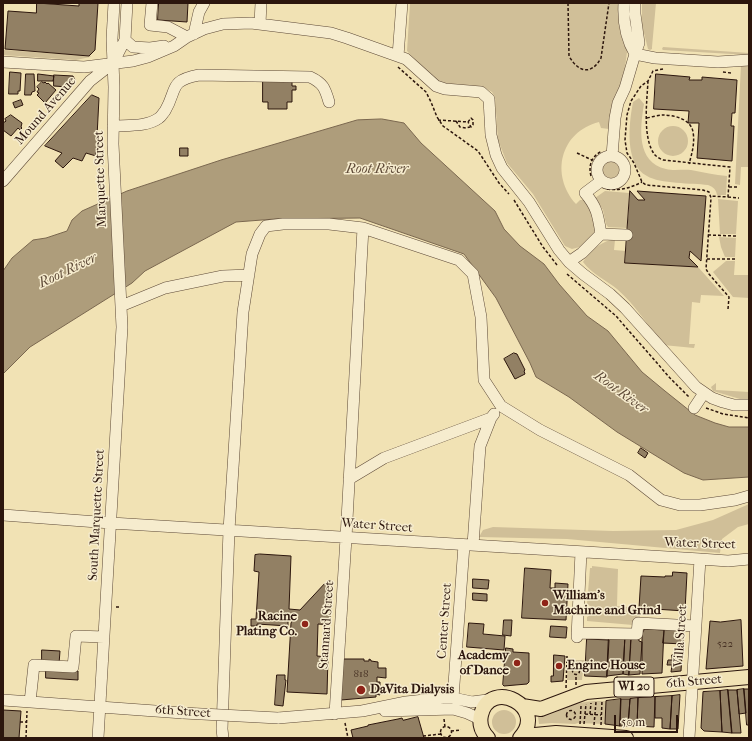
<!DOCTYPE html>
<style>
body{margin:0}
#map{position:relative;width:752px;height:741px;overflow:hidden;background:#f1e2b4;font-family:"IM FELL French Canon",serif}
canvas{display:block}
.frame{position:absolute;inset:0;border:4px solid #2c160d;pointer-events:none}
.scale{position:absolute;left:614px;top:715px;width:64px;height:18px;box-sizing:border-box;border:2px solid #2c160d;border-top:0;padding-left:5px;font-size:12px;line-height:14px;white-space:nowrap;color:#2c160d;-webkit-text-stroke:3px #f6ecce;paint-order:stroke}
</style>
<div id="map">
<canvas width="752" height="741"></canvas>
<div class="frame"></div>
<div class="scale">50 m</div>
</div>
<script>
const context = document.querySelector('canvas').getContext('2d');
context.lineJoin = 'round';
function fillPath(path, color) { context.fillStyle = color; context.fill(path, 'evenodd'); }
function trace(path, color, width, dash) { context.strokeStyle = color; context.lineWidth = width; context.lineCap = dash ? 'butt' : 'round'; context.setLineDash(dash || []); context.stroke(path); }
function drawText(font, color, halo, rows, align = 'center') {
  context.font = font + ' "IM FELL French Canon",serif'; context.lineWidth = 3; context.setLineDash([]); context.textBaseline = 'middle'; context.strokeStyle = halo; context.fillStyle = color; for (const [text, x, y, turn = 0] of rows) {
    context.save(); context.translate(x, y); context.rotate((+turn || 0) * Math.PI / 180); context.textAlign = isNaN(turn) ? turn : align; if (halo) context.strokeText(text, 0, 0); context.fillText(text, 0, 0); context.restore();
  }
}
fillPath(new Path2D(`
 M410 3H620L627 52 625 67 609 129 601 128 599 122C560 132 550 175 576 204L580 200H588L596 228 593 235 580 247 572 249 565 246 533 194 507 163 498 140 495 97 492 92 483 87 441 83 435 79 407 51Z
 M642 3H656L652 47V49L650 50 648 49 642 25Z
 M3 46 4 50 91 56 90 57 76 60 3 55Z
 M663 47 749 53V55L663 50 662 49Z
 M741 65H749V167H741L740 185 735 184Z
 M639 98 644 104C640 128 636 162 666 169 674 171 683 169 691 170 703 172 715 175 727 176L726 195H717C716 189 713 187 708 185 692 183 660 184 647 176 624 164 629 123 633 102Z
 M658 141a15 15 0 1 1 30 0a15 15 0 1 1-30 0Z
 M601 170a9 9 0 1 1 18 0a9 9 0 1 1-18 0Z
 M605 191 629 193 627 228 608 227 606 224 603 210 595 198Z
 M718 199 738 201 736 234H720Z
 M719 237 736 238 735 257H725L721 247Z
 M611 240H615L614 250 626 251 625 263 698 267 724 296 701 295 700 303 692 302 689 344H695L694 348 663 345C648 325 636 306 617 289 606 280 592 274 583 262 590 251 599 243 611 240Z
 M726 261H735L734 275H749V298L733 297 713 272Z
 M716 383V390L749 392V399H740L713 391 711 387Z
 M749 504V524L738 527 722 539 720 553 567 539 479 537 483 530 493 527 613 531 676 530 713 520Z
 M592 566 618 569 617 606 639 608 640 618 633 625 587 621V617L592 614 593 608 587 604 590 568H592Z
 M568 660H584L582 680H567Z
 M594 701H606L605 724 578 723 575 724 552 723 539 724 538 717C550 716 558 711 569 706 577 703 585 702 594 701Z
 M492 722a12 12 0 1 1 24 0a12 12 0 1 1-24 0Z`), '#d0bf98');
const water = new Path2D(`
 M382 119 404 123 421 143 495 211 504 229 520 246 544 264 559 284 587 316 608 331 642 372 665 391 695 415 715 423 729 427H749V477L703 480 684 473 617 432 569 397 536 377 530 363 496 298 464 254 360 218 275 219 236 222 145 271 132 283 30 347 3 374V271L12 258 33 240 46 238 67 231 72 220 82 211 127 191 221 160 357 120Z`);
fillPath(water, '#ae9d7b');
trace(water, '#7a674f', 1);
const building = new Path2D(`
 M37 3 79 6V3H98L95 50 89 56 5 49 8 11 36 13Z
 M159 3H188L187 22 158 20Z
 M10 72 21 73 20 91H18V94H9Z
 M26 74H34L35 91 32 92 31 95H25Z
 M38 74 54 76 53 81H38Z
 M656 74 690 77 689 80H702V77L737 80 735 113H732L731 126H734L732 161 697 158 699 123H688L689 111 654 109Z
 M54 75 73 76 75 80 68 87 54 86Z
 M263 78 292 79V86H296V90H292V102H287V109H268V102H263Z
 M42 82 44 83 45 82 47 84 48 83 56 90 45 103 37 95 39 93 37 92 39 89 37 87Z
 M92 95 99 98 96 156 86 153 82 161 73 158 63 168 55 161 62 153 45 146Z
 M21 100 23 105 15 108 13 103Z
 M11 115 22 123 21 127 22 128 20 130 18 128 11 136 3 130V122H5L6 121 5 119Z
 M180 148H188V156H180Z
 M630 191 638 200H645L637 191 706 196 701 261 690 251 689 258 698 267 625 263Z
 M514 353 517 354 525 370 524 371 525 374 515 379 504 359Z
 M641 448 648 453 645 458 638 453Z
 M260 554 291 556 289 609 300 610 327 581H332L330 625 318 624 317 656 328 657 327 694 287 692 291 623 295 616H288V626L257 624V626H251V619H256L259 572 254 571 255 555Z
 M525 568 551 570 550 588H555V583L568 584 566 620 522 618Z
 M673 572 687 573 685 611 639 608 641 576 665 577V576H672Z
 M473 579 489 580 488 589 473 588Z
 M473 593 487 594V601L473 600Z
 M504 620H512L511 636 503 635Z
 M741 620 743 666 706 669 710 621 720 622Z
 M469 623 484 624 483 634 505 636 504 650 467 647Z
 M551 626 567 627 566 638 550 637Z
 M665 627 684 628 683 644 663 643Z
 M645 629 664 630 662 673 642 674V634Z
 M609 634 625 635 623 674 607 676Z
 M631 634 629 675 623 674 625 635Z
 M632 634 638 635 639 641 642 642 640 674 629 675Z
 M587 639 609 640 607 677 585 676Z
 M506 648 513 649V652L529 653V682L527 684 504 686 503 685Z
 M42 650 60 651 59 664 42 663Z
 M554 655 565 656 563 681 551 682V676H553Z
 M672 655H682L681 671 671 672 672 665H667L668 660H672Z
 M344 659H364V661H369V659L371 660V661L378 662V668H386V678L377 677V682H380V695L376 694V697L341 700Z
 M46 668 78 671V680L46 678Z
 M277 675H285V680H286L283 706 275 705Z
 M744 689 746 713 739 714 737 690Z
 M744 689H749V725H747Z
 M728 690 732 733 722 732 720 691Z
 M728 690H737L741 733H732Z
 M720 691 722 732 704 731 701 728 703 692Z
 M680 695 678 729H670L672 696Z
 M672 696 670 729 662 728V718H655V697Z
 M655 697 654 727 637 726 638 698Z
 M638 698 637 726H628L630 699Z
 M621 699 620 726 605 724 606 701Z
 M621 699H630L628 726H620Z
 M3 710 21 711 19 738H3Z
 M418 717 424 738H353L351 730 368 726V725L398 719 402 718 403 720Z`);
fillPath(building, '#928064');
trace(building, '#2c160d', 1);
const minor = new Path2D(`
 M152 3 150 25 168 27 187 37
 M624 3C623 20 626 39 635 54L655 58 718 62 749 60
 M260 24 261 3
 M194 34 199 12 204 3
 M125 40 133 47 150 48 164 46
 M398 56 402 3
 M3 62 84 67 133 61 148 57 174 46 187 37 204 29 223 24 251 23 331 33 347 38 406 59 436 86 445 89 481 92 489 99 491 135 496 155 502 168 529 202 559 250 569 262 583 274 610 294 625 308 696 387 712 398 723 402 734 405H749
 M113 126C128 125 147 127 159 118 162 116 163 113 165 111 178 89 168 81 199 75L310 77C323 83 325 88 329 102
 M597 170a14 14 0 1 1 28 0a14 14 0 1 1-28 0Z
 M612 156 615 118 618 103 625 88 635 54 639 43 635 14V3
 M3 181 90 81 113 63 125 40 127 3
 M601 181 585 193C597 207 598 215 601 234L627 235
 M569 262 582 253 601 234
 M121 306 165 288 223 276 249 275
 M694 408 704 393
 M349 479 384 458 491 418
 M3 515 111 523 700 559 728 561 749 559
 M473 545 480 446 491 418 494 414
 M577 633 637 634 638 623 696 626
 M577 637 581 552
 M453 698 464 545
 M3 700 183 713
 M30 702 34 665 73 667 76 636 104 637
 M385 711 453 709 467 713 480 719
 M335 714 346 538 363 228
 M278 718 362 711 406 702 443 698H453L472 702 495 699
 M98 738 122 327 113 144 114 87 112 39 114 3
 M223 738 222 729 229 530 243 312 252 254 260 234 266 226 283 224H329L363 228 459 260 473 274 481 317 484 380 501 406 540 430 629 475 661 500 680 505H700L735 500 749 496
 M689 738 700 559`);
const major = new Path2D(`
 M522 706 541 709 586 692 749 677
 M488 738C482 732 479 724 481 715 490 677 549 707 520 738
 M522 738 535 735 556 733 626 738`);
trace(minor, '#5d4937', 12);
trace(major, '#2c160d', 16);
trace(new Path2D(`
 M568 3 569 56C578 72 591 76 601 58L609 3
 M398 67 426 92 431 102 437 117 443 126 478 151 499 183 509 194
 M663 69 653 71 648 81 641 86 631 101 627 115 625 140 627 153 634 163 642 182 646 185 703 190 709 192 711 198 706 269 709 274 729 297 728 309
 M723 72 731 73
 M648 81C647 101 642 139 655 155 657 157 660 159 663 160L730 167 728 197 710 196
 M647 118C652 117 658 115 663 115 674 115 691 119 693 132 695 143 692 153 689 164
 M438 120 468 122 471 118 473 120V125L471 127 468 122
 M456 121 460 127 466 128 470 127
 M577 153 592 160
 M591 176C588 165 592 156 602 151
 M729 187H739
 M607 189C620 191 630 188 642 182
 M728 197 739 198
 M514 200 543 247 557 265
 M708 235 736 236
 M707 259H735
 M567 274 616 316 670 378 690 398
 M706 408 723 414 749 418
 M116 607H121
 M572.5 671a3.5 3.5 0 1 1 7 0a3.5 3.5 0 1 1-7 0Z
 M576 685V675
 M566 688 567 656
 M566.5 715a4.5 4.5 0 1 1 9 0a4.5 4.5 0 1 1-9 0Z
 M585 714 601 715
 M590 714 591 703
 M444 719 445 727
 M20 722H26
 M345 723 348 738
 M580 724 581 706
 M584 724 586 704
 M594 725 596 702
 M601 725 602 701
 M440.5 732a5.5 5.5 0 1 1 11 0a5.5 5.5 0 1 1-11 0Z
 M451 731 461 730
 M423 736 441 734
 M26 738 27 711`), '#2c160d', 1.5, [3, 2]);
trace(minor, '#f6ecce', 11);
trace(major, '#f1e2b4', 14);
const minorBridge = new Path2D(`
 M183 713 278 718`);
trace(minorBridge, '#5d4937', 12, []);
trace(minorBridge, '#f6ecce', 11);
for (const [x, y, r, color] of [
 [545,603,4,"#8f2418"],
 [305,624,4,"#8f2418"],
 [517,663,4,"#8f2418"],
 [559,666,4,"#8f2418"],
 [361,690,5,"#8f2418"]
]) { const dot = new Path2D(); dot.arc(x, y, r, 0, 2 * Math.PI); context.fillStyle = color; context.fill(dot); trace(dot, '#f6ecce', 1.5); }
drawText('11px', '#463023', null, [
 ["522",725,644],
 ["818",361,674]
]);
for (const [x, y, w] of [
 [634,687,40]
]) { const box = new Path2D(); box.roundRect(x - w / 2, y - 10, w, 20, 3); context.fillStyle = '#f6ecce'; context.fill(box); trace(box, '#2c160d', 1); }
drawText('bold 12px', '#2c160d', null, [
 ["WI 20",634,687]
]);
drawText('13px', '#2c160d', '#f6ecce', [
 ["Mound Avenue",46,111,-49],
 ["Marquette Street",101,179,-92],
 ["South Marquette Street",97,515,-87],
 ["Water Street",377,526,4],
 ["Water Street",700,544,2],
 ["Center Street",445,621,-86],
 ["Stannard Street",327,625,-86],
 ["Villa Street",681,636,-86],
 ["6th Street",694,682,-5],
 ["6th Street",183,712,4]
]);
drawText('bold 13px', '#2c160d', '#f6ecce', [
 ["William's",553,596],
 ["Machine and Grind",553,611],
 ["Racine",297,617,"right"],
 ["Plating Co.",297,632,"right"],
 ["Academy",509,656,"right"],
 ["of Dance",509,671,"right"],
 ["Engine House",567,666],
 ["DaVita Dialysis",370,690]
], 'left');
drawText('italic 14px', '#604c39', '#f6ecce', [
 ["Root River",377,170],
 ["Root River",68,271,-26],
 ["Root River",621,393,36]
]);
</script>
